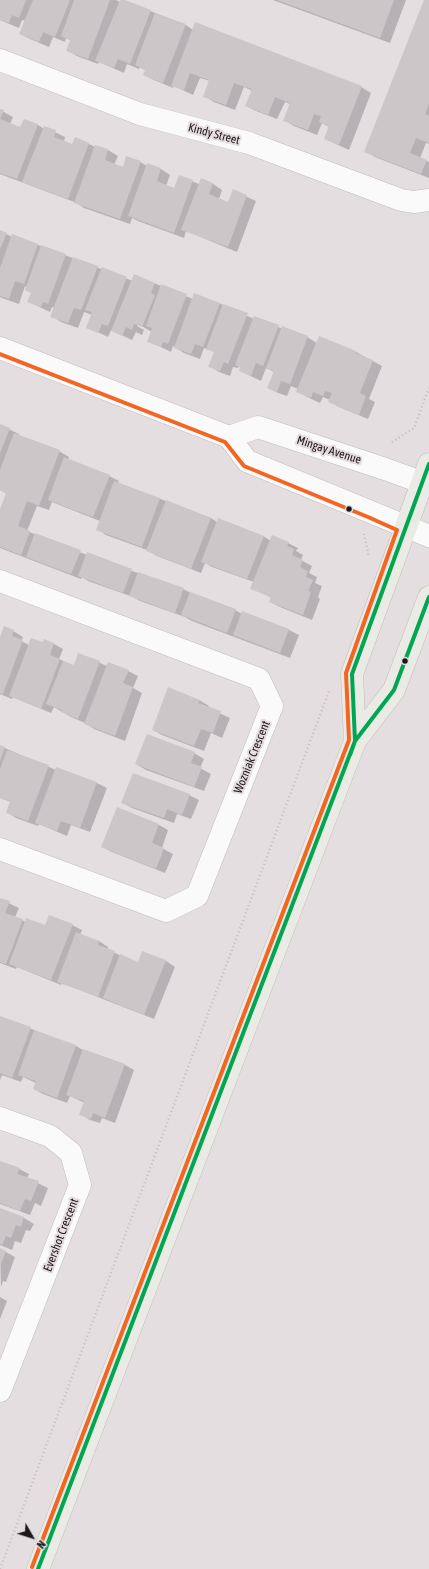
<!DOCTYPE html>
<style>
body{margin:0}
#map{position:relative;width:429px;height:1569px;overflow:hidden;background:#e4dee1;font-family:"Asap Condensed",sans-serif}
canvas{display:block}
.north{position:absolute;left:12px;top:1517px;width:40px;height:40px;-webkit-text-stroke:3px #e6dce0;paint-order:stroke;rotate:129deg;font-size:11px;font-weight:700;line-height:16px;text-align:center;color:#1c1819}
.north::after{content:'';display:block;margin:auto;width:14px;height:18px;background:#1c1819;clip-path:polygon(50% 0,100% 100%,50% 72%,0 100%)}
</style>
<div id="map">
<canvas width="429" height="1569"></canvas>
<div class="north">N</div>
</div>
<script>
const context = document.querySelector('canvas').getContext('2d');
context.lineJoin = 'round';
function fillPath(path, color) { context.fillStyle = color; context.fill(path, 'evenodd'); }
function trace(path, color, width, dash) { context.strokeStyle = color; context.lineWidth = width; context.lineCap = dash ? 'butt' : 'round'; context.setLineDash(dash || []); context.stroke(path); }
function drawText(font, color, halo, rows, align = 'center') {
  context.font = font + ' "Asap Condensed",sans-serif'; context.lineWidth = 4; context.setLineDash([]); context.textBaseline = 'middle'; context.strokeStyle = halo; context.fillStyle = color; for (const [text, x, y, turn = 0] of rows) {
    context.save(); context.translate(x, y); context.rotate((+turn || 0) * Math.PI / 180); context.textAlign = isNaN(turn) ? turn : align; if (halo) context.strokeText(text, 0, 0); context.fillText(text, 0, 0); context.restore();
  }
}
fillPath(new Path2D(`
 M0 0H116L120 2 122 0 186 25 193 30 361 87 371 93 349 150 325 139 329 127 322 123 317 135 294 126 284 120 290 104 285 102 277 119 256 111 246 106 253 91 244 87 235 110 214 102 204 96 210 81 200 78 193 95 174 86 173 88 154 80 144 75 146 71 140 67 139 69 127 64 124 73 99 62 98 64 77 56 67 50 71 41 66 38 65 42 53 37 49 47 30 39 20 34 26 21 22 20 19 28 0 20Z
 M273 0H406L390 43Z
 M425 0H429V144L426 143 420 158 429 162V178L375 157 366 151Z
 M0 110 13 117 10 124 21 128 38 125 44 129V127L65 137 64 142 73 145 89 144 95 147V146L108 150 118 156 114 165 123 168 140 162 147 166 148 164 161 169 170 175 166 186 175 189 179 176 199 184 201 180 213 184 222 190 219 199 229 203 234 191 256 201 237 252 186 231 184 238 138 221 132 218 130 224 84 208 77 203 0 174Z
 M0 231 12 237 13 236 38 245 133 281 154 283 193 299 219 303 254 319 307 337 317 343 356 352 382 366 369 399 375 402 368 419 339 407 330 402V400L323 397 320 403 307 397 297 391 298 389 291 386 287 396 278 393 268 388 274 372 266 368 261 381 240 371 241 367 239 366 238 368 233 367 230 376 219 372 210 366 215 352 204 348 200 359 184 353 173 346 171 352 149 341 152 332 138 324 137 326 144 330 142 335 136 332 132 340 111 330 108 337 87 327 92 315 84 312 78 328 61 322 52 316 55 308 52 307 50 312 29 302 32 293 25 286 19 304 2 298 0 297Z
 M0 425 19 434 18 436 59 451 69 457 68 460 109 476 119 481 118 483 211 518 217 522 263 536 271 541 288 543 298 548 296 551 303 555 301 560 312 566 309 573 317 577 315 583 322 586 318 597 320 599 312 620 280 607 270 602 272 598 252 588 254 582 212 567 205 563 201 573 157 556 147 550 106 535 97 529 100 521 52 502 49 510 37 506 27 531 87 555 183 589 191 593 235 610 242 614 243 612 289 630 299 635 290 658 192 621 185 617 140 601 133 597 88 581 82 577 81 579 0 548V512L7 494 0 490Z
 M13 631 23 637 21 641 29 645 43 644 45 640 54 644 63 649 59 659 74 666 79 654 107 666 128 671 138 676 133 688 142 693 125 741 94 729 85 723 71 717 54 707 51 713 13 697 12 699 0 694V640Z
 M199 700 209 706 208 708 230 718 222 738 211 733 204 751 162 735 153 730Z
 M0 746 56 770 57 768 97 783 107 788 90 832 71 825 67 836 39 824 38 826 16 818 7 812 11 802 0 798Z
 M194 753 204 759 200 768 211 774 204 791 146 770 136 764Z
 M189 795 199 800 191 819 177 814 174 823 132 808 123 803Z
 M117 808 159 825 168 830 162 848 173 854 165 873 112 852 102 847Z
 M0 899 19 908 15 917 26 922 46 927 72 925 82 930 80 935 99 941 108 947V950L122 956 139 963 166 961 175 967 154 1019 62 983 61 985 17 967 16 969 0 963Z
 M0 1017 76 1046 83 1050 125 1065 134 1070 115 1123 102 1118 100 1123 90 1120 80 1114 85 1103 70 1096 67 1103 43 1094 34 1089 36 1083 23 1077 21 1082 2 1075 0 1080Z
 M0 1162 19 1169 29 1174 27 1178 48 1188 41 1206 35 1203 30 1215 0 1204Z
 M0 1209 24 1218 34 1224 30 1231 26 1230 21 1243 15 1241 12 1250 0 1245Z
 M0 1249 15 1257 6 1282 3 1281 1 1287Z
 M0 1297 7 1301 0 1319Z`), '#0003');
fillPath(new Path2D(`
 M0 0H26L19 18 12 15 9 23 0 20Z
 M33 0H70L55 37 43 32 39 42 19 34Z
 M74 0H110L88 59 66 51 70 40 61 36Z
 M120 0H125L151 10 130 64 118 59 114 68 95 61Z
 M277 0H394L380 38Z
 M424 0H429V104L425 114 429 116V143L416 138 410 153 427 160 421 174 364 152Z
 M155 13 186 24 163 83 143 75 145 70 135 65Z
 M195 22 362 86 339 145 324 139 329 126 319 122 321 116 314 114 308 130 283 121 290 103 275 97 268 115 245 106 252 89 234 83 226 105 203 97 209 80 190 73 184 90 171 86Z
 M0 109 4 110 0 119 20 127 24 119 38 124 17 179 0 173Z
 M44 126 56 130 54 137 72 144 75 137 89 143 68 199 22 182Z
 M95 145 108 149 105 160 123 167 126 156 141 161 120 219 74 203Z
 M147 163 161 168 157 181 174 188 179 175 193 180 174 233 128 216Z
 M201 178 213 183 209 194 228 202 233 189 247 195 228 247 181 230Z
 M0 230 7 233 0 249Z
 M12 234 38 244 24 284 15 281 9 299 0 296V268Z
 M41 245 66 254 48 304 43 302 41 307 27 302 31 293 25 290Z
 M73 257 98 266 81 310 74 308 68 323 50 317Z
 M102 267 127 277 108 326 102 324 98 333 86 328 92 312 85 310Z
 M134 274 155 283 151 293 155 295 142 327 134 324 132 330 126 327 122 336 111 331Z
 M161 284 187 294 168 344 163 342 161 347 147 342 152 328 146 326Z
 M194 293 220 303 203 347 195 344 191 354 174 348Z
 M223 304 248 313 228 364 224 362 220 371 208 367 214 352 206 349Z
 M254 316 279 325 263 366 256 363 251 376 239 371 240 367 235 365Z
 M282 326 308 336 290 384 281 381 277 392 267 388 274 371 266 368Z
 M319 336 356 351 355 353 373 360 360 393 366 396 359 415 328 402 332 393 325 391 323 396 313 392 311 398 296 392Z
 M0 424 10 428 0 453Z
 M14 433 60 450 39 506 27 501 18 526 30 531 21 555 0 547V509L6 493 0 490V470Z
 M64 457 110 475 93 517 48 500Z
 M114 481 160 498 142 547 96 530Z
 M166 500 211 518 191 569 146 551Z
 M218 518 264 536 247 579 201 562Z
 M35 533 81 550 71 574 26 557Z
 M272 535 289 542 287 546 294 549 292 555 303 560 300 567 308 571 306 577 313 580 308 591 311 592 303 615 269 602 271 597 250 589Z
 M87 552 132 569 123 593 78 576Z
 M138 572 184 588 175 613 129 596Z
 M190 592 236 609 227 633 181 615Z
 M242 611 289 629 280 653 233 635Z
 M4 626 14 630 12 636 23 640 3 694 0 693V637Z
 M31 638 43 642 44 639 54 643 50 655 60 659 41 709 9 696Z
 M78 653 100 661 78 719 61 712 62 710 46 704 63 661 74 665Z
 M108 662 129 670 123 683 133 687 115 736 84 724Z
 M168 687 200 700 198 703 221 711 213 733 201 729 194 746 152 730Z
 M147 734 195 752 191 763 202 767 194 787 135 764Z
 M0 745 5 747 0 761Z
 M7 750 49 765 28 821 6 813 10 801 0 798V769Z
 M56 767 97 782 80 828 61 821 57 831 35 823Z
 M133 773 190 794 182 815 167 809 164 818 121 803Z
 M117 807 159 824 152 843 164 848 156 869 101 847Z
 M0 898 10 901 5 913 23 919 6 964 0 962Z
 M49 915 73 924 51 980 9 964 26 918 45 925Z
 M76 932 99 941 98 945 115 951 98 997 57 982Z
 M142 951 166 960 144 1015 103 998 120 954 138 962Z
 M0 1016 31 1027 12 1078 0 1073Z
 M34 1030 76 1045 57 1098 33 1089 36 1081 18 1075Z
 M83 1049 125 1064 105 1118 93 1113 91 1119 79 1115 84 1101 66 1095Z
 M0 1161 20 1168 17 1174 39 1181 31 1201 25 1199 20 1211 0 1203Z
 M0 1208 24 1217 21 1227 16 1225 11 1238 6 1236 2 1245 0 1244Z
 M0 1248 6 1251 0 1267Z`), '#cbc6c8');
const street = new Path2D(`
 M0 60 140 114 249 143 401 200 414 202 429 200
 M0 581 259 679 272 706 197 896 166 911 0 849
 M0 1118 50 1136 71 1153 80 1185 0 1391`);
const secondary = new Path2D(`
 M0 348 229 437 247 461 429 536
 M229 437 258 427 385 469 429 485`);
const primary = new Path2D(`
 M355 741 352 674 429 464
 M38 1569 355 741 394 690 429 597`);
trace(street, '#c0bbbd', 23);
trace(secondary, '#c0bbbd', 23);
trace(primary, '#bfbcbe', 23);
trace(new Path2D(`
 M392 442 414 428 429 388
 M364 534 369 557
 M0 1569 329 691`), '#c0bebf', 2.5, [1, 3]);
trace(street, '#fbfafa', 22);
trace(secondary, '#fbfafa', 22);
trace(primary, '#ebebe5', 22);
trace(new Path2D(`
 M350 755 355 741 394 690 429 597
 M38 1569 355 741 352 674 429 464`), '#00a651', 4);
trace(new Path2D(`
 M0 354 225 442 244 466 368 517 397 530 346 673 349 740 32 1567`), '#f26522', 4);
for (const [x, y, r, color] of [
 [349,509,3.5,"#1c1819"],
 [405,661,3.5,"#1c1819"]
]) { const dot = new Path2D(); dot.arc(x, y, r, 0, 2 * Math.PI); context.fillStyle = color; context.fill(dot); trace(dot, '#e6dce0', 1.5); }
drawText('12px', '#1c1819', '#e6dce0', [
 ["Kindy Street",214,134,15],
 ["Mingay Avenue",329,450,18],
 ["Wozniak Crescent",252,757,-68],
 ["Evershot Crescent",61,1235,-69]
]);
</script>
